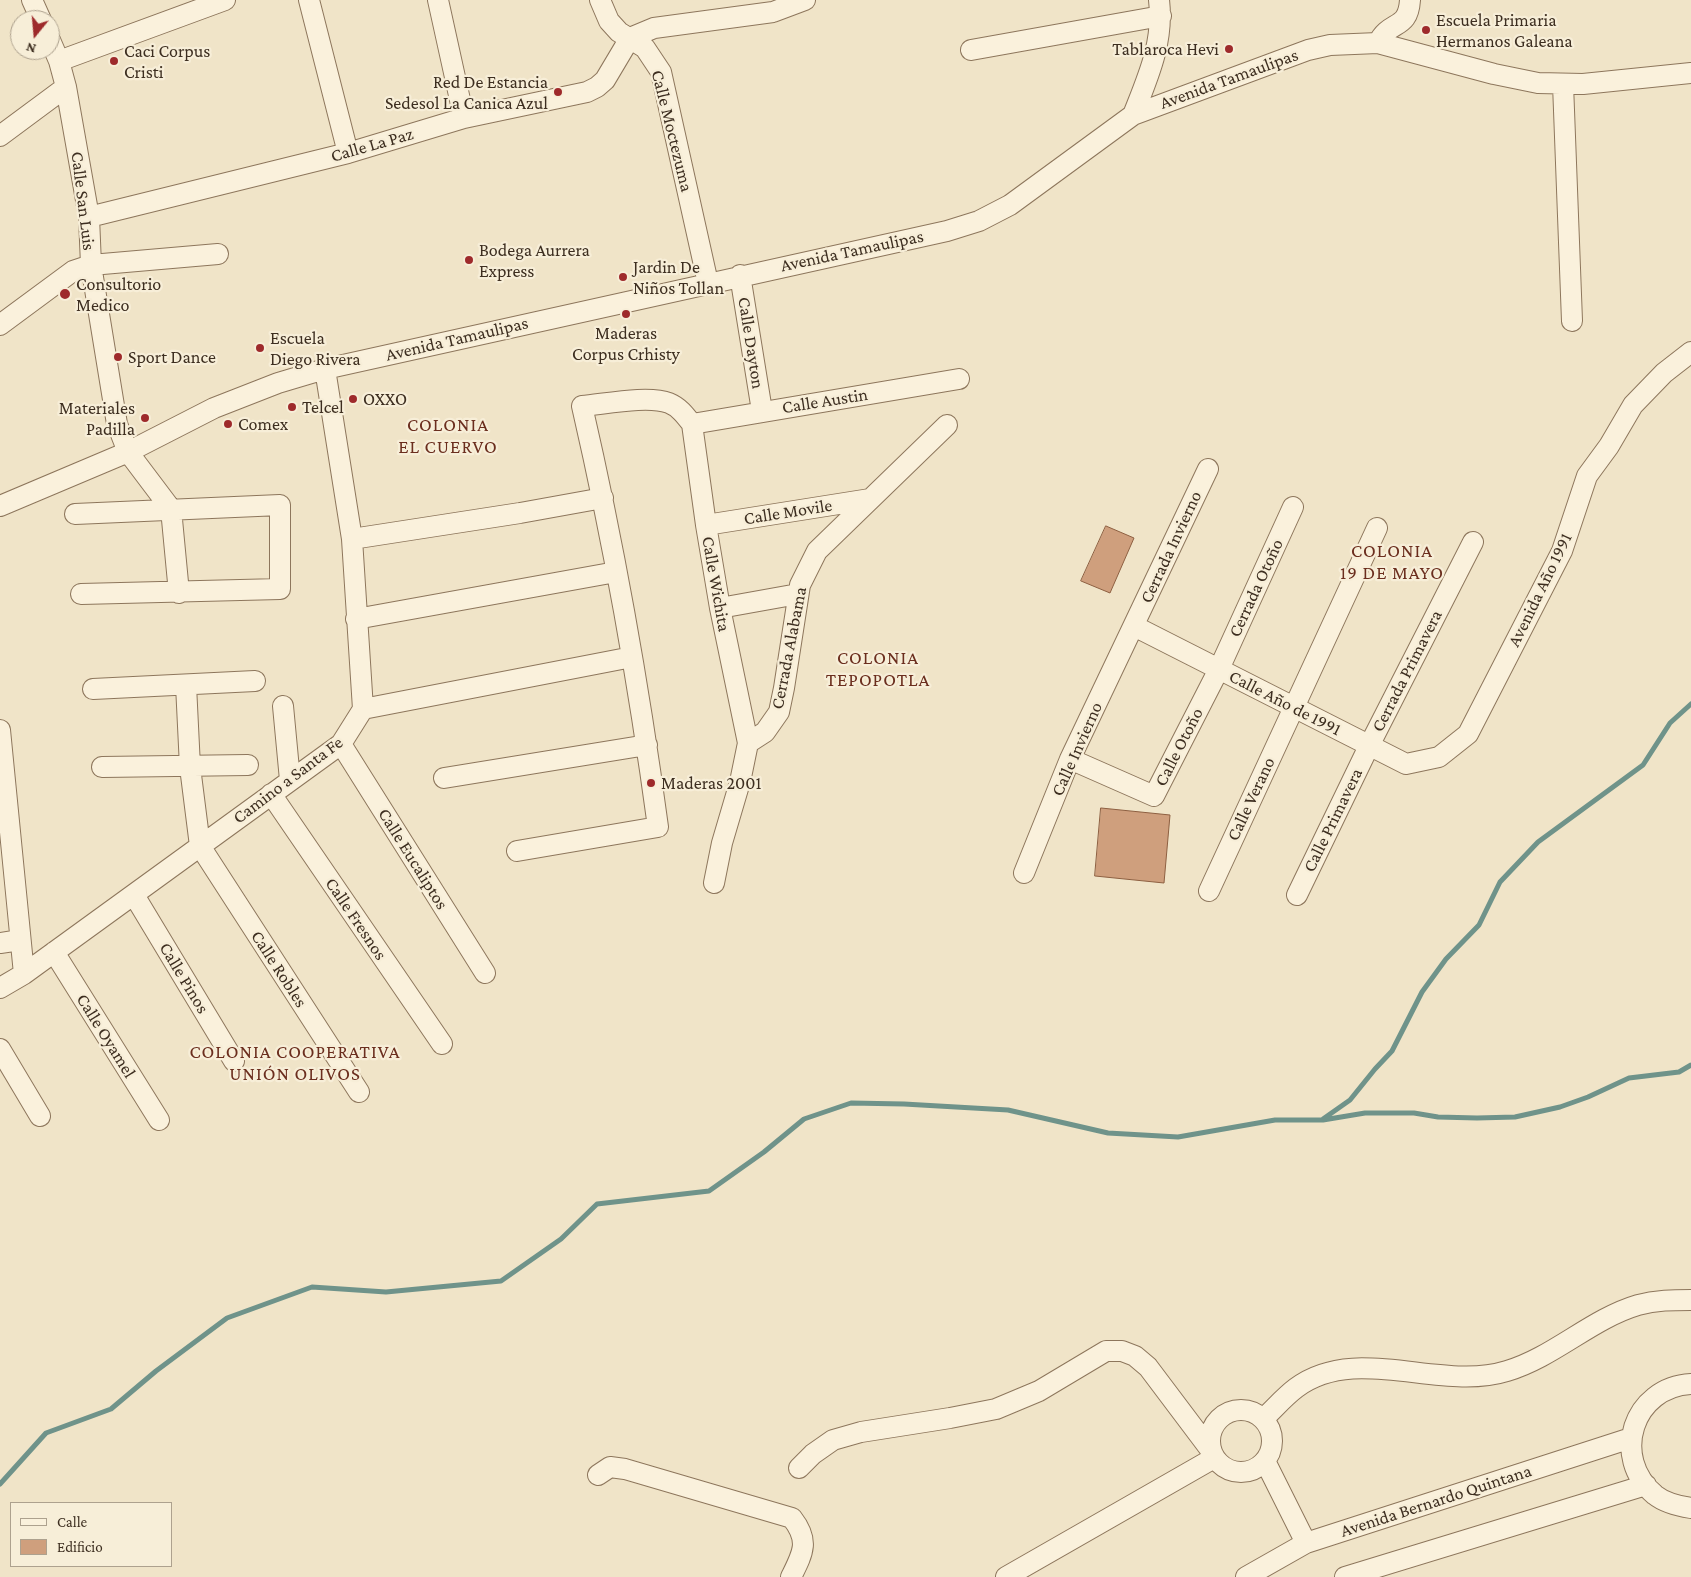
<!DOCTYPE html>
<meta charset="utf-8">
<style>
body{margin:0}
#map{position:relative;width:1691px;height:1577px;overflow:hidden;background:#f0e4c8;font-family:"Crimson Pro",serif}
canvas{display:block}
.legend{position:absolute;left:10px;top:1502px;width:162px;height:65px;box-sizing:border-box;background:#f7eed8;border:1px solid #ada18e;margin:0;padding:6px 9px;list-style:none;font-size:15px;color:#3d2e20}
.legend li{display:flex;align-items:center;gap:10px;height:25px}
.legend b{width:25px;border:1px solid #ada18e}
.north{position:absolute;left:10px;top:10px;width:50px;height:50px;box-sizing:border-box;background:#f7eed8;border:1px solid #ada18e;border-radius:50%;rotate:197deg;font-size:14px;font-weight:700;line-height:20px;text-align:center;color:#3d2e20}
.north::after{content:'';display:block;margin:auto;width:18px;height:22px;background:#9e2a2b;clip-path:polygon(50% 0,100% 100%,50% 72%,0 100%)}
</style>
<div id="map">
<canvas width="1691" height="1577"></canvas>
<ul class="legend">
<li><b style="height:6px;background:#faf1dc"></b>Calle</li>
<li><b style="height:14px;background:#cf9f7d"></b>Edificio</li>
</ul>
<div class="north">N</div>
</div>
<script>
const context = document.querySelector('canvas').getContext('2d');
context.lineJoin = 'round';
function trace(path, color, width, dash) { context.strokeStyle = color; context.lineWidth = width; context.lineCap = dash ? 'butt' : 'round'; context.setLineDash(dash || []); context.stroke(path); }
function fillPath(path, color) { context.fillStyle = color; context.fill(path, 'evenodd'); }
function drawText(font, color, halo, rows, align = 'center') {
  context.font = font + ' "Crimson Pro",serif'; context.lineWidth = 4.5; context.setLineDash([]); context.textBaseline = 'middle'; context.strokeStyle = halo; context.fillStyle = color; for (const [text, x, y, turn = 0] of rows) {
    context.save(); context.translate(x, y); context.rotate((+turn || 0) * Math.PI / 180); context.textAlign = isNaN(turn) ? turn : align; if (halo) context.strokeText(text, 0, 0); context.fillText(text, 0, 0); context.restore();
  }
}
trace(new Path2D(`
 M1323 1119 1350 1100 1375 1069 1392 1051 1422 992 1446 959 1479 925 1500 882 1538 842 1643 765 1670 723 1691 704
 M0 1484 46 1433 111 1409 156 1371 227 1318 312 1287 386 1292 501 1281 561 1239 597 1204 709 1191 764 1152 804 1119 851 1103 904 1104 1008 1110 1108 1133 1178 1137 1275 1120H1323L1365 1113H1414L1438 1117 1477 1118 1515 1117 1560 1107 1588 1097 1629 1078 1679 1072 1691 1065`), '#6f938a', 5);
const building = new Path2D(`
 M1106 526 1134 538 1110 593 1081 581Z
 M1101 808 1170 815 1164 883 1095 876Z`);
fillPath(building, '#cf9f7d');
trace(building, '#8d5f41', 1);
const minor = new Path2D(`
 M32 0 41 20
 M309 0 348 153
 M438 0 464 118
 M600 0 609 21 619 32 645 48 661 72 708 283
 M50 40 59 61 66 87 89 217 91 265 117 424 128 452 171 509 179 593
 M1378 43C1390 19 1408 31 1410 0
 M971 50 1161 16
 M59 61 225 0
 M1563 84 1572 321
 M1133 115C1148 77 1164 42 1159 0
 M0 136 66 87
 M89 217 348 153 464 118 587 92 597 87 605 80 630 38 654 28 773 12 805 0
 M740 275 762 411
 M0 325 73 271 91 265 218 254
 M692 424 706 525 720 608 748 743 740 782 722 843 714 883
 M692 424 959 379
 M0 506 128 452 214 408 278 383 325 369 947 231 979 221 1010 205 1133 115 1308 50 1330 45 1378 43 1494 74 1538 83 1583 84 1691 73
 M75 514 280 505V589L81 594
 M706 525 870 499
 M352 539 520 513 603 498
 M720 608 798 594
 M356 619 616 572
 M1134 626 1406 764 1439 757 1468 734 1562 551 1587 476 1609 446 1633 405 1664 373 1691 352
 M186 685 190 767 200 846 359 1092
 M93 689 255 681
 M283 706 290 780
 M363 709 632 657
 M0 730 24 974
 M748 743 765 732 779 712 784 688 800 585 817 551 947 425
 M341 744 485 973
 M1070 759 1154 796 1219 669 1293 507
 M102 767 248 765
 M444 778 647 745
 M271 794 442 1044
 M517 851 658 827C639 686 614 545 582 406 605 404 648 395 669 403 679 407 685 415 692 424
 M1024 873 1070 759 1208 469
 M1209 891 1377 528
 M134 895 234 1061
 M1297 895 1369 746 1473 542
 M0 943 20 940
 M54 952 159 1120
 M0 988 24 974 341 744 363 709 352 539 325 369
 M0 1049 40 1116
 M1691 1384C1633 1387 1610 1457 1655 1495 1665 1503 1678 1506 1691 1508
 M1210 1441a31 31 0 1 1 62 0a31 31 0 1 1-62 0Z
 M1263 1419C1274 1409 1284 1397 1296 1388 1356 1343 1440 1392 1507 1371 1554 1357 1591 1319 1638 1305 1656 1300 1673 1300 1691 1300
 M1265 1461 1306 1543
 M799 1468 813 1454 833 1440 861 1432 950 1418 996 1409 1039 1391 1106 1351H1122L1135 1356 1148 1367 1212 1452
 M598 1475 610 1467 625 1469 792 1518C810 1541 803 1553 791 1577
 M1006 1577 1214 1458
 M1246 1577 1306 1543 1631 1438
 M1345 1577 1646 1485`);
trace(minor, '#8d765c', 22);
trace(minor, '#faf1dc', 20);
for (const [x, y, r, color] of [
 [1426,30,5,"#9e2a2b"],
 [1229,49,5,"#9e2a2b"],
 [114,61,5,"#9e2a2b"],
 [558,92,5,"#9e2a2b"],
 [469,260,5,"#9e2a2b"],
 [623,277,5,"#9e2a2b"],
 [65,294,6,"#9e2a2b"],
 [626,314,5,"#9e2a2b"],
 [260,348,5,"#9e2a2b"],
 [118,357,5,"#9e2a2b"],
 [353,399,5,"#9e2a2b"],
 [292,407,5,"#9e2a2b"],
 [145,418,5,"#9e2a2b"],
 [228,424,5,"#9e2a2b"],
 [651,783,5,"#9e2a2b"]
]) { const dot = new Path2D(); dot.arc(x, y, r, 0, 2 * Math.PI); context.fillStyle = color; context.fill(dot); trace(dot, '#f7eed8', 2); }
drawText('18px', '#3d2e20', '#f7eed8', [
 ["Escuela Primaria",1436,20],
 ["Hermanos Galeana",1436,41],
 ["Tablaroca Hevi",1219,49,"right"],
 ["Caci Corpus",124,51],
 ["Cristi",124,72],
 ["Red De Estancia",548,82,"right"],
 ["Sedesol La Canica Azul",548,103,"right"],
 ["Bodega Aurrera",479,250],
 ["Express",479,271],
 ["Jardin De",633,267],
 ["Niños Tollan",633,288],
 ["Consultorio",76,284],
 ["Medico",76,305],
 ["Maderas",626,333,"center"],
 ["Corpus Crhisty",626,354,"center"],
 ["Escuela",270,338],
 ["Diego Rivera",270,359],
 ["Sport Dance",128,357],
 ["OXXO",363,399],
 ["Telcel",302,407],
 ["Materiales",135,408,"right"],
 ["Padilla",135,429,"right"],
 ["Comex",238,424],
 ["Maderas 2001",661,783]
], 'left');
drawText('18px', '#3d2e20', '#f7eed8', [
 ["Avenida Tamaulipas",1229,79,-20],
 ["Calle Moctezuma",672,131,76],
 ["Calle La Paz",372,145,-16],
 ["Calle San Luis",83,201,83],
 ["Avenida Tamaulipas",852,251,-12],
 ["Avenida Tamaulipas",457,339,-13],
 ["Calle Dayton",751,343,81],
 ["Calle Austin",825,401,-9],
 ["Calle Movile",788,512,-9],
 ["Cerrada Invierno",1171,547,-65],
 ["Calle Wichita",716,584,80],
 ["Cerrada Otoño",1256,588,-65],
 ["Avenida Año 1991",1540,590,-64],
 ["Cerrada Alabama",789,648,-79],
 ["Cerrada Primavera",1407,671,-63],
 ["Calle Año de 1991",1285,703,27],
 ["Calle Otoño",1179,747,-63],
 ["Calle Invierno",1077,749,-66],
 ["Camino a Santa Fe",288,780,-37],
 ["Calle Verano",1251,799,-65],
 ["Calle Primavera",1333,820,-64],
 ["Calle Eucaliptos",413,859,58],
 ["Calle Fresnos",356,919,56],
 ["Calle Robles",279,969,57],
 ["Calle Pinos",184,978,59],
 ["Calle Oyamel",106,1036,58],
 ["Avenida Bernardo Quintana",1436,1501,-18]
]);
context.letterSpacing = '1px';
drawText('19px', '#6b2e1e', '#f7eed8', [
 ["COLONIA",448,425],
 ["EL CUERVO",448,447],
 ["COLONIA",1392,551],
 ["19 DE MAYO",1392,573],
 ["COLONIA",878,658],
 ["TEPOPOTLA",878,680],
 ["COLONIA COOPERATIVA",295,1052],
 ["UNIÓN OLIVOS",295,1074]
]);
context.letterSpacing = '0px';
</script>
